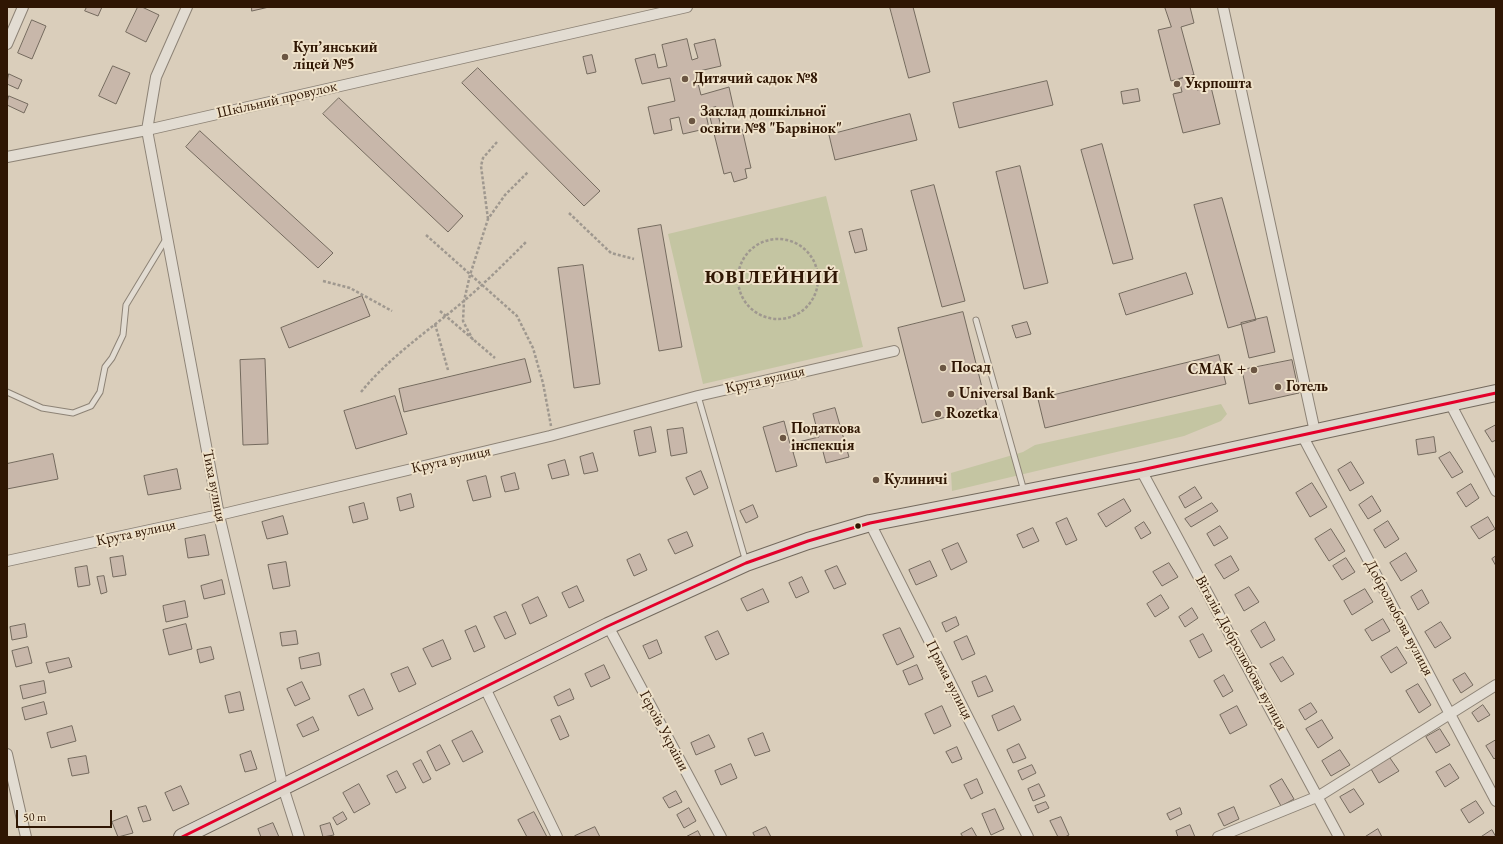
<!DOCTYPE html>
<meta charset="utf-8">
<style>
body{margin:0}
#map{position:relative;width:1503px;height:844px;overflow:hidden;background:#dacebb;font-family:"EB Garamond",serif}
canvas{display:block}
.frame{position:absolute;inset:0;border:8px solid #2f1603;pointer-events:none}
.scale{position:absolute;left:16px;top:810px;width:96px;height:18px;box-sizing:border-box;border:2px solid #2f1603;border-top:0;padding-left:5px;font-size:12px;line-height:14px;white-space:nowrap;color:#2f1603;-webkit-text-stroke:3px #efe2ca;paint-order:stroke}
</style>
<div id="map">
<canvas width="1503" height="844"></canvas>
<div class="frame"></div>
<div class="scale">50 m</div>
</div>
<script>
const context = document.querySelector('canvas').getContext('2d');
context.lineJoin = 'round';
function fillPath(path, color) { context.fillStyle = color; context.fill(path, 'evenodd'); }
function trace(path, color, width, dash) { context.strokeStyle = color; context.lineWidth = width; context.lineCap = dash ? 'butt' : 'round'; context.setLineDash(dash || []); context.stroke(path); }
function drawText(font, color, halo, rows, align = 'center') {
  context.font = font + ' "EB Garamond",serif'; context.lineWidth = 4; context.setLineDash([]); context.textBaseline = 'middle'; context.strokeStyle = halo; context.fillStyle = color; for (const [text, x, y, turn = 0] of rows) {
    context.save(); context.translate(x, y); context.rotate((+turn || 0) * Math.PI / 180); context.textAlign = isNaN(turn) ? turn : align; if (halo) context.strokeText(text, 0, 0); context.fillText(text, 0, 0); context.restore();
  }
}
fillPath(new Path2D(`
 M826 196 863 347 703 384 668 234Z
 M1221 404 1227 414 1221 421 1184 436 952 491 951 473 1023 452 1035 445Z`), '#c4c5a2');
const building = new Path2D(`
 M87 7H102L98 16 85 11Z
 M138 7H142L159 15 146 42 126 32Z
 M252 7H269L252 11Z
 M890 7H913L930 72 909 78Z
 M1165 7H1190L1194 23 1181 27 1194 75 1171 81 1158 30 1171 27Z
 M32 20 46 26 32 59 18 53Z
 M687 39 692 60 698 58 694 44 715 39 721 66 695 72 701 95 729 87 735 114 718 118 716 107 705 110 709 128 683 134 679 117 670 119 672 130 654 134 648 107 675 101 670 78 642 84 635 59 655 54 658 68 667 66 662 45Z
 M592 55 596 72 587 74 583 57Z
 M113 66 130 73 116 104 99 96Z
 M478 68 600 191 584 206 462 83Z
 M9 74 22 80 18 89 7 84Z
 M1194 75 1197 90 1211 87 1220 124 1183 133 1173 94 1182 92 1179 79Z
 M1047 81 1053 105 959 128 953 103Z
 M1138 89 1140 101 1123 104 1121 92Z
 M9 96 28 104 24 113 7 105Z
 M339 98 463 216 448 232 323 114Z
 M716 107 723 134 742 129 751 168 745 169 747 178 734 182 731 172 724 174 708 109Z
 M910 114 917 140 835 160 829 135Z
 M200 131 333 253 318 268 186 147Z
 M1102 144 1133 259 1113 264 1081 150Z
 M1020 166 1048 283 1024 289 996 172Z
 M934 185 965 301 942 307 911 191Z
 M1222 198 1256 320 1228 328 1194 205Z
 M661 225 682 347 659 351 638 229Z
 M862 229 867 250 855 253 849 232Z
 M583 265 600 384 574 388 558 268Z
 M1186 273 1193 294 1126 315 1119 294Z
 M362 296 370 316 289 348 281 328Z
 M963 312 987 407 922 423 898 328Z
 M1267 317 1275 352 1249 358 1241 323Z
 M1027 322 1031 334 1016 338 1012 326Z
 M1219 355 1226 384 1045 428 1038 399Z
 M265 359 268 444 243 445 240 360Z
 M525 359 531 382 404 412 399 389Z
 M1292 360 1299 393 1249 404 1242 370Z
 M395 396 407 434 356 449 344 411Z
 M835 408 849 457 826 463 821 444 793 452 797 466 776 472 763 427 784 421 790 444 819 437 813 414Z
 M1496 425V440L1492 442 1485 431Z
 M651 427 656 452 639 456 634 431Z
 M683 428 687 453 671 456 667 430Z
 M1434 437 1436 452 1418 455 1416 440Z
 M1450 452 1463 472 1452 478 1439 458Z
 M593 453 598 471 584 474 580 457Z
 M53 454 58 479 7 489V464Z
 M565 460 569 475 552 479 548 465Z
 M1351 462 1364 483 1350 491 1338 470Z
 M177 469 181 489 148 495 144 476Z
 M701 471 708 488 694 495 686 478Z
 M515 473 519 489 505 492 501 477Z
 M486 476 491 497 473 501 467 481Z
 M1312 483 1327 507 1310 517 1296 493Z
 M1471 484 1479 498 1466 507 1457 493Z
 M1195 487 1202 498 1185 508 1179 497Z
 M411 494 414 507 400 511 397 498Z
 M1372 496 1381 511 1368 519 1359 505Z
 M1124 499 1131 511 1106 527 1098 514Z
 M364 503 368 519 353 523 349 507Z
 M1212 503 1218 511 1191 527 1185 519Z
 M753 505 758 517 746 523 740 511Z
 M283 516 288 534 267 539 262 522Z
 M1488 517 1495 529 1479 539 1471 527Z
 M1067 518 1077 540 1066 545 1056 523Z
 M1388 521 1399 539 1385 548 1374 530Z
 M1144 522 1151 533 1141 539 1135 528Z
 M1220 526 1228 538 1214 546 1207 534Z
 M1033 528 1039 541 1023 548 1017 535Z
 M1331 529 1345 551 1329 561 1315 539Z
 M687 532 693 546 675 554 668 540Z
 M205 535 209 555 188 558 185 539Z
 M958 543 967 562 951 570 942 550Z
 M1406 553 1417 571 1401 581 1390 563Z
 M640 554 647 570 634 576 627 560Z
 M123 556 126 575 113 577 110 558Z
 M1231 556 1239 570 1224 579 1215 565Z
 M1496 556V566L1492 559Z
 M1346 558 1355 572 1342 580 1333 566Z
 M930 561 937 576 916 585 909 570Z
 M286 562 290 586 273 589 268 565Z
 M1169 563 1178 577 1162 586 1153 572Z
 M87 566 90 585 78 587 75 568Z
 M837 566 846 584 834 589 825 571Z
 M104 576 107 592 101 594 97 577Z
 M802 577 809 592 796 598 789 583Z
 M222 580 225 594 204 599 201 586Z
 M577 586 584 601 569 608 562 593Z
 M1249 587 1259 602 1244 611 1235 595Z
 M763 589 769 602 747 611 741 599Z
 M1365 589 1373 602 1352 615 1344 601Z
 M1422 590 1429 603 1418 610 1411 597Z
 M1161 595 1169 608 1155 617 1147 604Z
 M538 597 547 616 530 624 522 605Z
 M185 601 188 617 166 622 163 606Z
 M1192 608 1198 618 1185 627 1179 617Z
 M506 612 516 634 505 639 494 617Z
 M956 617 959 625 946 632 942 623Z
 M1383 619 1390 631 1372 641 1365 630Z
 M1265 622 1275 640 1261 648 1251 631Z
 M1441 622 1451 638 1435 648 1425 632Z
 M25 624 27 637 12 640 10 627Z
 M186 624 192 649 169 655 163 630Z
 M476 626 485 647 474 652 465 631Z
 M900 628 914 657 897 665 883 635Z
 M296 631 298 644 282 646 280 633Z
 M718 631 729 654 716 660 705 637Z
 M1203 634 1212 651 1199 658 1190 641Z
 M967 636 975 654 962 660 954 642Z
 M443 640 451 659 432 667 423 649Z
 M657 640 662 653 649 659 643 646Z
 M28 647 32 663 16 667 12 651Z
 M211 647 214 659 200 663 197 650Z
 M1397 647 1407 663 1391 673 1381 657Z
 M319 653 321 665 301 669 299 658Z
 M1283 657 1294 674 1281 682 1270 664Z
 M69 658 72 667 49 673 46 663Z
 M604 665 610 678 591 687 585 674Z
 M917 665 923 679 909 685 903 671Z
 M408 667 416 684 399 692 391 674Z
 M1465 673 1473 685 1461 693 1453 680Z
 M1224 675 1233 691 1223 697 1214 681Z
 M986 676 993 691 978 697 972 682Z
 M44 681 46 693 23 699 20 686Z
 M302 682 310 699 295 706 287 689Z
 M1418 684 1431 705 1419 713 1406 691Z
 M364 689 373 709 358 716 349 696Z
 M570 689 574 699 558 706 554 697Z
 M240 692 244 710 229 713 225 696Z
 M44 702 47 714 25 720 22 708Z
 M1311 703 1317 712 1305 720 1299 710Z
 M1483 705 1490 715 1478 722 1472 713Z
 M942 706 951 726 934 734 925 714Z
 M1014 706 1021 720 998 731 992 716Z
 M1237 706 1247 725 1230 734 1220 715Z
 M560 716 569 736 560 740 551 720Z
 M313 717 319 730 303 737 297 725Z
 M1322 720 1333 738 1318 748 1306 729Z
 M72 726 76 741 51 748 47 733Z
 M1440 729 1450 745 1436 753 1426 737Z
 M472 731 483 752 463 762 452 741Z
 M763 733 770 751 755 756 748 739Z
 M709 735 715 747 696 755 691 743Z
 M1496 740V757L1494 759 1486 746Z
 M1019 744 1026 758 1013 763 1007 750Z
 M440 745 450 764 436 771 427 752Z
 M957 747 962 759 952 763 946 752Z
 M1340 750 1350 765 1331 776 1322 761Z
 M251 751 257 769 245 772 240 755Z
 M86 756 89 773 72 776 68 759Z
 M1390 758 1399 771 1379 783 1371 769Z
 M421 760 431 779 423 783 413 764Z
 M731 764 737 778 721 785 715 771Z
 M1450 764 1459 778 1445 787 1436 772Z
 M1032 765 1036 773 1022 780 1018 771Z
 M397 771 406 788 396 793 387 776Z
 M977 779 983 793 971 799 964 785Z
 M1282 779 1294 799 1281 806 1270 786Z
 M359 784 370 804 354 813 343 793Z
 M1039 784 1045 796 1033 801 1028 789Z
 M181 786 189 804 173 811 165 793Z
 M1354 789 1364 804 1350 813 1340 797Z
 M676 791 682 802 669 808 663 798Z
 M1476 801 1484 813 1469 823 1461 810Z
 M1046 802 1049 808 1038 813 1035 806Z
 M146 806 151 820 143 822 138 808Z
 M1234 807 1239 819 1224 826 1218 814Z
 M689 808 696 821 684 828 677 815Z
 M1180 808 1182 814 1170 820 1167 814Z
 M995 809 1004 829 991 835 982 814Z
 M343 812 347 819 337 825 333 818Z
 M534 812 547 837H527L518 820Z
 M127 816 133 833 118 837 112 822Z
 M1061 817 1069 835 1065 837H1058L1050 821Z
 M273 823 279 837H261L258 829Z
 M330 823 334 835 323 837 320 826Z
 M1190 825 1195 837H1178L1176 831Z
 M595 827 600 837H576L575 836Z
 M766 827 771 837H755L753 833Z
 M972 828 977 837H963L961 834Z
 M1378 829 1382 837H1365Z
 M1492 830 1496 837H1481Z
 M698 831 701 837H686Z`);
fillPath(building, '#c8b7aa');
trace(building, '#746a5e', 1);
const lane = new Path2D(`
 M976 320 1024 491
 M7 392 42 408 73 413 91 406 100 392 105 367 112 358 123 335 126 305 166 239
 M698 396 746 562`);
const street = new Path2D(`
 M187 7 156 77 147 130 219 515 283 787 299 837
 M1223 7 1315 432
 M7 44 23 7
 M7 157 147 130 687 7
 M1450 403 1496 491
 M1302 435 1496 801
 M1141 470 1339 837
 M870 523 1028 837
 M7 561 219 515 550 436 698 396 894 351
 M608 626 721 837
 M485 688 557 837
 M7 754 26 837
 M1218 837 1319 796 1496 685`);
const primary = new Path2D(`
 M182 837 608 626 746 563 808 541 870 523 1141 470 1496 393`);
trace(lane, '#8d8376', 7);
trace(street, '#8d8376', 12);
trace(primary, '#746a5e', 18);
trace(new Path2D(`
 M569 213 611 253 634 259
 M488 219 481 166 483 158 497 142
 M426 235 517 316 533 348 543 383 551 426
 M738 279a40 40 0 1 1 80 0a40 40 0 1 1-80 0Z
 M323 281 350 288 392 311
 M440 311 495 358
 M435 324 448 370
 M473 340 463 321 464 301 470 275 488 219 505 195 528 172
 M361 392C387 360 421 336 453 310 479 289 503 265 527 241`), '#9f988f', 2.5, [3, 2]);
trace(lane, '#e2dcd2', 5);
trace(street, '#e2dcd2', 10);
trace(primary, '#ddd6cb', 16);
trace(new Path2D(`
 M182 837 608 626 746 563 808 541 870 523 1141 470 1496 393`), '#e4002b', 3);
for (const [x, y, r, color] of [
 [285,57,4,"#6b5643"],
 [685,79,4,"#6b5643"],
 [1177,84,4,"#6b5643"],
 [692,121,4,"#6b5643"],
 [943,368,4,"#6b5643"],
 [1254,370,4,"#6b5643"],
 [1278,387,4,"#6b5643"],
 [951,394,4,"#6b5643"],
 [938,414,4,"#6b5643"],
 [783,438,4,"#6b5643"],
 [876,480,4,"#6b5643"],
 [858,526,3.5,"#2f1603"]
]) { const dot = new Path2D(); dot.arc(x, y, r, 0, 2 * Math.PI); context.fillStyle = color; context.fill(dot); trace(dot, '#efe2ca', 1.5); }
drawText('bold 15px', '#2f1603', '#efe2ca', [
 ["Куп’янський",293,48],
 ["ліцей №5",293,65],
 ["Дитячий садок №8",693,79],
 ["Укрпошта",1185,84],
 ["Заклад дошкільної",700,112],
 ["освіти №8 \"Барвінок\"",700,129],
 ["Посад",951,368],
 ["СМАК +",1246,370,"right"],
 ["Готель",1286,387],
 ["Universal Bank",959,394],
 ["Rozetka",946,414],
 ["Податкова",791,429],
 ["інспекція",791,446],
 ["Кулиничі",884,480]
], 'left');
drawText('15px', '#2f1603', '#efe2ca', [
 ["Шкільний провулок",277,100,-13],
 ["Крута вулиця",765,380,-13],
 ["Крута вулиця",451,460,-13],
 ["Тиха вулиця",214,486,79],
 ["Крута вулиця",136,533,-12],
 ["Добролюбова вулиця",1399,618,62],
 ["Віталія Добролюбова вулиця",1241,653,61],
 ["Пряма вулиця",949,680,63],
 ["Героїв України",664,731,62]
]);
context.letterSpacing = '1px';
drawText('bold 19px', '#2f1603', '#efe2ca', [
 ["ЮВІЛЕЙНИЙ",772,278]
]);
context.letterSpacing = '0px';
</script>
